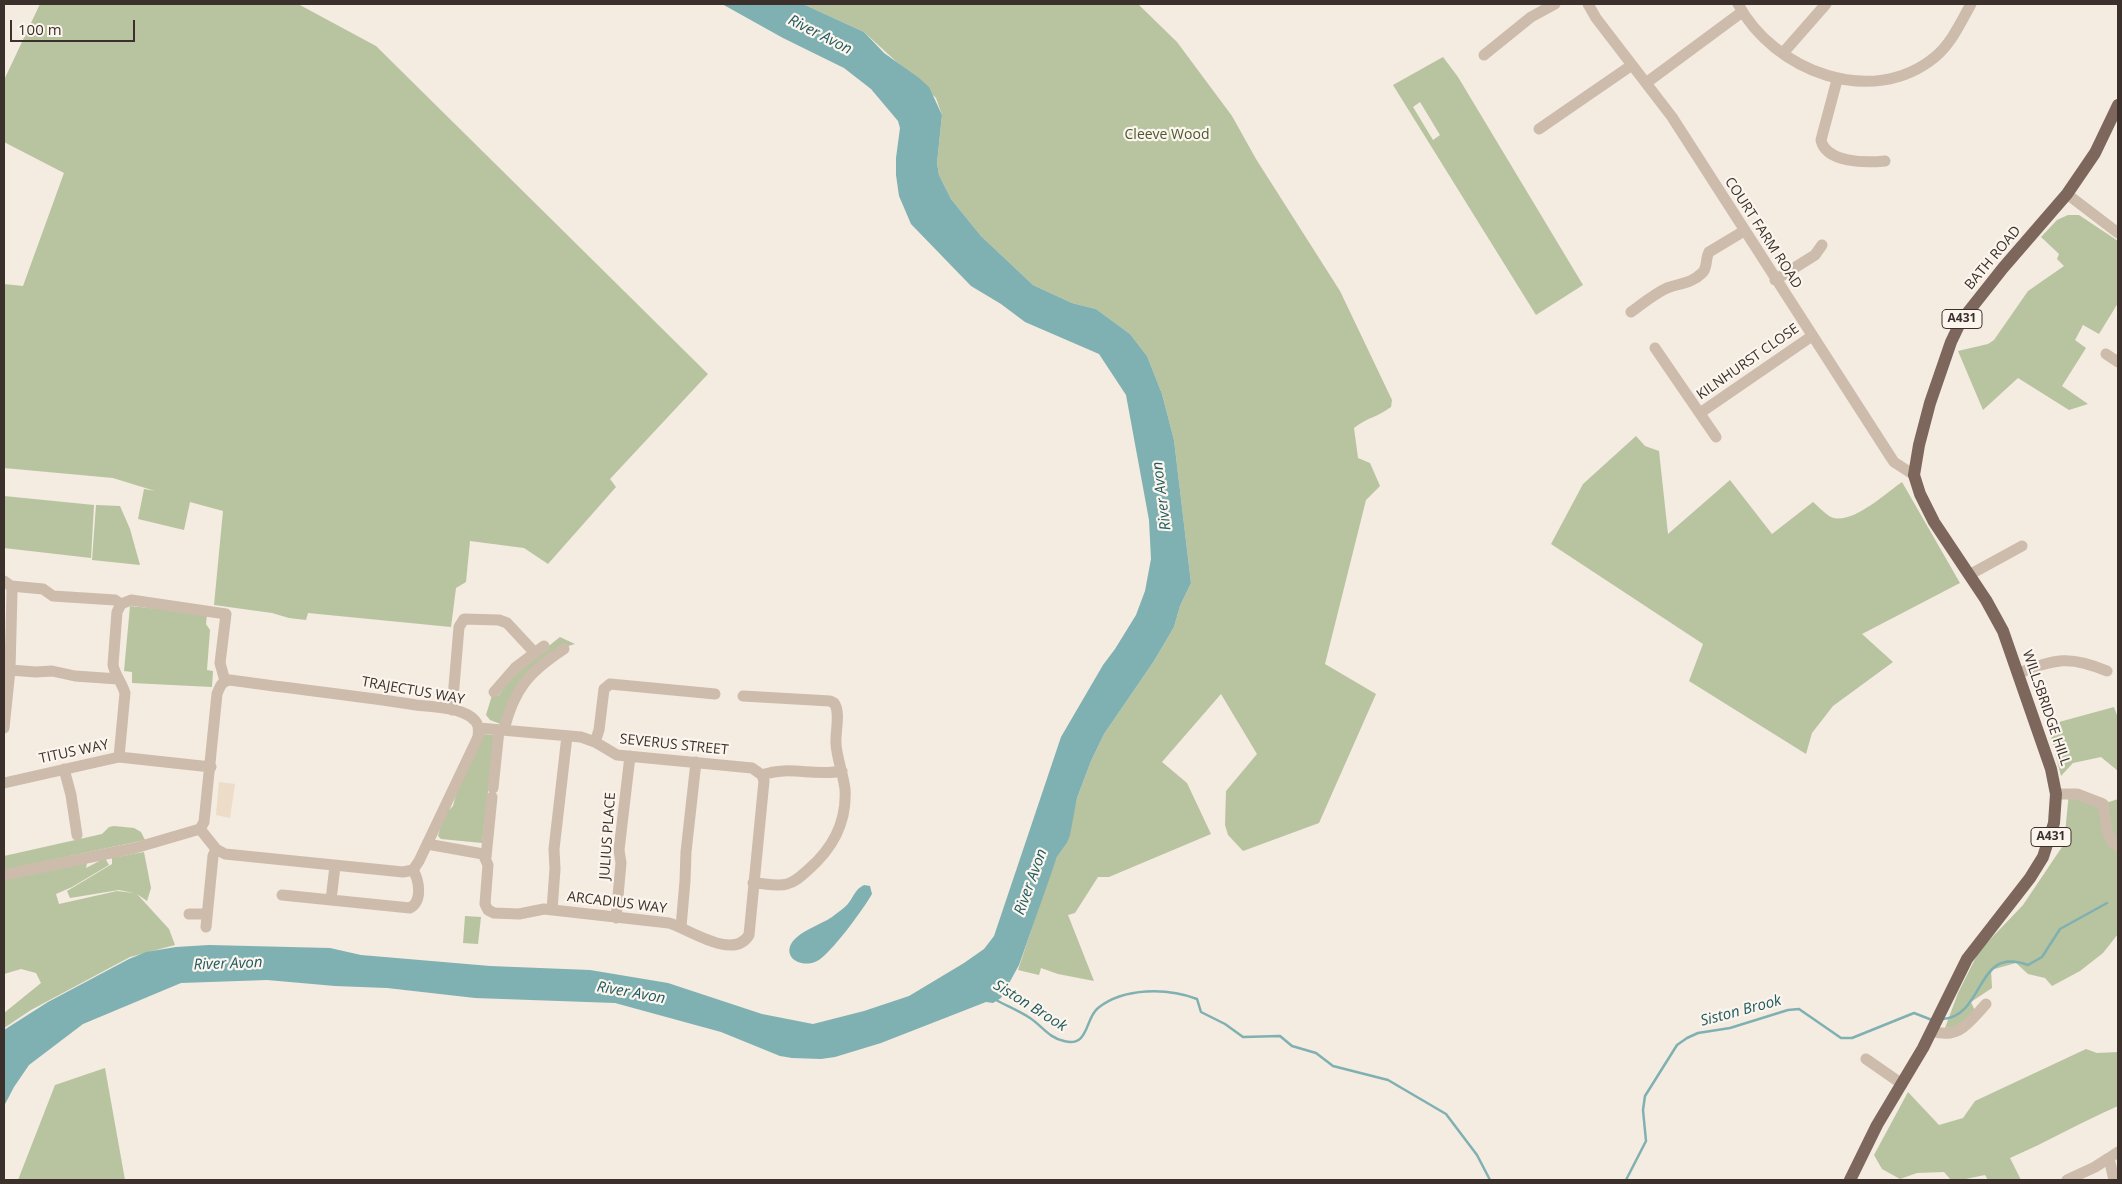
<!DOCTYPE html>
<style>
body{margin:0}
#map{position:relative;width:2122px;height:1184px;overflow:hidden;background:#f4ebe1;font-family:"Open Sans",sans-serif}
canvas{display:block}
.frame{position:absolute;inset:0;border:5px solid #3b302b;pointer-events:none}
.scale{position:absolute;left:10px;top:20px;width:125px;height:22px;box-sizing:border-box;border:2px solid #3b302b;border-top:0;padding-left:6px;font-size:15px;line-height:18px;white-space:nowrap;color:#3b302b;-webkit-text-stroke:4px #fbf5ee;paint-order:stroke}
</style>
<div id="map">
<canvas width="2122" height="1184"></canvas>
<div class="frame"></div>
<div class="scale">100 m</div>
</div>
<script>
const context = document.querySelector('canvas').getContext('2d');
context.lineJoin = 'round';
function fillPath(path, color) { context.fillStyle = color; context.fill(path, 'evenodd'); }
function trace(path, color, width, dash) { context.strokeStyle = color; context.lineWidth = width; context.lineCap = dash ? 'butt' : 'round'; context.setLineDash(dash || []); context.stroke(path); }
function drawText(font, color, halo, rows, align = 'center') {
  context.font = font + ' "Open Sans",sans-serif'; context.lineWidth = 4.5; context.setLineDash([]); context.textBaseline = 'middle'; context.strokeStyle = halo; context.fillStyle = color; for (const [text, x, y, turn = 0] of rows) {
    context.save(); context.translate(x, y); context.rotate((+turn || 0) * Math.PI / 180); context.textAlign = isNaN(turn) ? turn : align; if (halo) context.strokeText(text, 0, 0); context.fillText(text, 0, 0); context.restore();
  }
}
fillPath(new Path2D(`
 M40 4H298L376 46 708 374 610 479 616 487 548 564 524 548 470 541 466 582 456 588 451 627 308 613 306 620 289 618 272 613 214 605 223 511 190 502 184 530 138 519 144 489 155 491 113 478 4 468V284L23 286 64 173 4 142V80Z
 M803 4H1138L1177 42 1232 116 1256 159 1340 291 1392 400 1391 407C1378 417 1366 418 1354 428L1358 458 1370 463 1380 486 1366 500 1325 664 1376 694 1319 823 1243 851 1228 835 1225 825 1226 791 1257 754 1221 694 1162 762 1187 783 1211 834 1109 877H1098L1075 913 1068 915 1094 981 1058 974 1041 968 1039 975 1018 970 1046 885 1057 857 1067 843 1077 798 1091 761 1104 734 1154 661 1174 627 1180 606 1191 583 1174 440 1162 394 1147 356 1130 334 1096 309 1072 303 1033 285 981 236 951 199 939 175 937 163 942 115 936 98 864 32Z
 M1443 57 1458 77 1583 285 1536 315 1393 85ZM1420 102 1440 135 1433 140 1413 107Z
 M2068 215H2079L2118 241V303L2099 334 2083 325 2075 340 2086 348 2062 386 2088 404 2069 410 2018 378 1983 410 1958 351 1988 344 1994 340 2028 291 2064 266 2057 259 2059 254 2041 237 2057 220Z
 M1636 436 1645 446 1659 451 1668 534 1730 480 1772 534 1813 502C1819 507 1825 514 1831 517 1851 526 1886 493 1902 482L1960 583 1862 634 1893 662 1833 706 1812 733 1806 754 1689 681 1703 644 1551 544 1583 484Z
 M4 496 94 505 91 558 4 548Z
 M96 505 120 506 130 529 140 565 92 560Z
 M130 606 207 614 206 624 210 630 207 670 213 671 212 687 132 683V672L124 671Z
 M560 637 575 644 558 649 535 667 503 725 490 720 486 715 493 692 498 696 516 672Z
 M2114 707 2118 718V771L2101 757 2073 763 2061 776 2048 725Z
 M482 734 495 735 482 843 441 839 438 836 444 815 453 806 456 794Z
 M2069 792 2109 802 2118 799V934L2103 953 2080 971 2052 986 2045 978 2028 974 2016 963 1991 970 1992 988 1971 1002 1976 1013 1961 1027 1945 1028 1958 993 1979 951 2023 905 2064 844Z
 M114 826 134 828 141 832 145 840 4 870V856L102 834 109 827Z
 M144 852 151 888 147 901 137 894 169 929 175 945 130 957 31 1010 4 1028V1013L41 983 36 973 21 969 4 974V880L87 863 86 868 105 858 109 865 72 887 56 894 59 904 117 891 134 893 119 890 70 898 67 891 112 864V858Z
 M465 916 481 917 478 944 463 943Z
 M2086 1049 2097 1053 2118 1052V1106C2081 1122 2047 1142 2010 1158L2021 1180H1988L1985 1175 1961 1180H1951L1944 1172 1917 1173 1900 1179 1882 1169 1874 1155 1908 1092 1939 1125 1963 1118 1975 1101Z
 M105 1068 125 1180H18L55 1085Z`), '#b8c4a0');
fillPath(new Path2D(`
 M219 782 235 784 230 818 216 815Z`), '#ecdcc8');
fillPath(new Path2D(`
 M722 4H803L864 32 884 53 919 78 929 87 942 115 937 163 939 175 951 199 981 236 1033 285 1072 303 1096 309 1130 334 1147 356 1162 394 1174 440 1191 583 1180 606 1174 627 1154 661 1104 734 1091 761 1077 798 1070 835 1067 843 1057 857 1019 965 1001 998 993 1003 986 1002 881 1043 835 1057 821 1059 792 1058 780 1056 721 1032 615 1003 475 998 387 988 335 986 267 980 181 983 83 1024 29 1065 14 1087 4 1106V1030L48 1002 129 959 146 952 176 947 209 945 330 948 361 955 490 966 590 970 668 983 762 1014 813 1024 864 1011 909 996 964 963 984 949 994 936 1061 737 1103 665 1115 649 1136 615 1145 591 1151 559 1149 520 1126 395 1099 354 1025 322 1001 304 971 286 911 224 899 196 896 175V158L900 128 898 121 871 89 844 68 783 38Z
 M864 885 870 886 872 894C865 907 830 955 817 961 801 969 781 957 793 941 802 930 820 925 832 917 837 913 843 909 847 905 854 897 854 890 864 885Z`), '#7fb0b2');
trace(new Path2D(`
 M996 1000C1007 1006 1019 1011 1030 1018 1042 1026 1049 1038 1064 1041 1089 1048 1085 1018 1098 1008 1124 987 1168 988 1197 999L1201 1012 1225 1024 1243 1037 1280 1036 1292 1046 1316 1053 1333 1066 1388 1080 1446 1114 1477 1155 1490 1180
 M1943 1019C1986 1015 1975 945 2028 965L2042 957 2060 929 2107 903
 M1626 1180 1646 1141 1643 1110 1645 1096 1677 1045 1687 1038 1698 1033 1730 1028 1788 1010 1799 1009 1841 1038H1852L1914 1013 1932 1020`), '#7fb0b2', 2.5);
trace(new Path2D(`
 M1588 4 1596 18 1672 117 1890 456 1894 462 1914 475
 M1738 4C1774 71 1872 109 1935 57 1951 44 1961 22 1971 4
 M1783 53 1826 4
 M1484 55 1531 17 1555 4
 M1837 80 1821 140C1826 163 1866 163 1885 161
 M1646 83 1742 12
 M1539 129 1632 65
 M2067 194 2118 233
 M1775 280 1815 255 1822 245
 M1631 312C1642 304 1654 294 1667 288 1680 283 1691 284 1702 273 1708 268 1705 259 1709 252L1744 231
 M1655 348 1716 437
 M2106 354 2118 362
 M1700 413 1812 336
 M1969 575 2022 546
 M4 581 11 586 12 591 10 670 4 728
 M11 586 43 589 53 596 115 600 121 604
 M10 670 36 672 52 671 75 676 118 679
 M2019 673C2056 659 2069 655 2107 671
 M230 680C292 689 354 695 416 705 433 707 457 707 471 717 479 723 479 728 478 737L419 861 413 870 403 872 225 854 216 849 200 829 204 822 217 694C220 686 222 681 230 680Z
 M494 692 515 668 544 646
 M743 696 830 701 834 703C841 712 835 732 836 744 837 759 843 773 845 789 847 821 833 848 809 869 802 875 796 882 787 884 777 887 763 883 753 883
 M452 710 459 627 464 619 499 620 507 623 535 653
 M479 728 581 737 595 742 617 755 752 768 762 775C789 765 814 777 842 771
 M504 730C514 689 529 672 564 649
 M595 742 599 730 604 689 610 684 715 694
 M119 757 125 693C122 683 115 675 113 665L117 612 121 604 131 600 226 614 220 663 225 681
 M64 769 71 795 77 835
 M4 783 119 757 211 767
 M493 788 499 730
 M2056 794H2077L2103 804 2107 830 2112 842 2118 846
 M427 844 483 854 488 865 485 904 488 910 494 913 519 914 544 909 669 923C689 929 733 961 749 935L764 781 762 775
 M486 857 492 797
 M4 875 135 848 200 829
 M282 895 410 908C423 901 419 880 413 870
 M331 900 335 866
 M552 910 555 869 554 849 567 736
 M189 914H207
 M616 918 621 863 619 850 630 756
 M206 927 213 856 216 849
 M681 927 685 881 686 852 696 762
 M1932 1031C1959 1040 1969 1022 1986 1004
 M1866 1059 1902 1084
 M2067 1180 2095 1167 2109 1158
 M2114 1180 2109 1158 2118 1152`), '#cdbbac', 11);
trace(new Path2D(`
 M1850 1180 1877 1125 1923 1048 1967 959 2030 878 2043 857 2054 823 2056 794 2051 769 2003 631 1986 600 1934 522 1920 494 1914 475 1919 445 1930 403 1951 342 1961 321 2003 268 2067 194 2095 153 2118 105`), '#7d675c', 12);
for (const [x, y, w] of [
 [1962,319,40],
 [2051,837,40]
]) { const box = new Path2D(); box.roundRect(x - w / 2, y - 9.5, w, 19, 4); context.fillStyle = '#fbf5ee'; context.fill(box); trace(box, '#3b302b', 1); }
drawText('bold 12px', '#3b302b', null, [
 ["A431",1962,319],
 ["A431",2051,837]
]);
drawText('14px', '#4a5a2e', '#fbf5ee', [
 ["Cleeve Wood",1167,135]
]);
drawText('14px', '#3b302b', '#fbf5ee', [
 ["COURT FARM ROAD",1763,233,57],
 ["BATH ROAD",1993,258,-50],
 ["KILNHURST CLOSE",1748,362,-35],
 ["TRAJECTUS WAY",413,691,10],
 ["WILLSBRIDGE HILL",2046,708,71],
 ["SEVERUS STREET",674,745,6],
 ["TITUS WAY",74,752,-12],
 ["JULIUS PLACE",608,836,-86],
 ["ARCADIUS WAY",617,903,7]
]);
drawText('italic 15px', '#1f5a5e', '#fbf5ee', [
 ["River Avon",820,35,27],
 ["River Avon",1162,496,-97],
 ["River Avon",1031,882,-70],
 ["River Avon",228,964,-2],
 ["River Avon",631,993,10],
 ["Siston Brook",1030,1006,32],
 ["Siston Brook",1741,1011,-15]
]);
</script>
